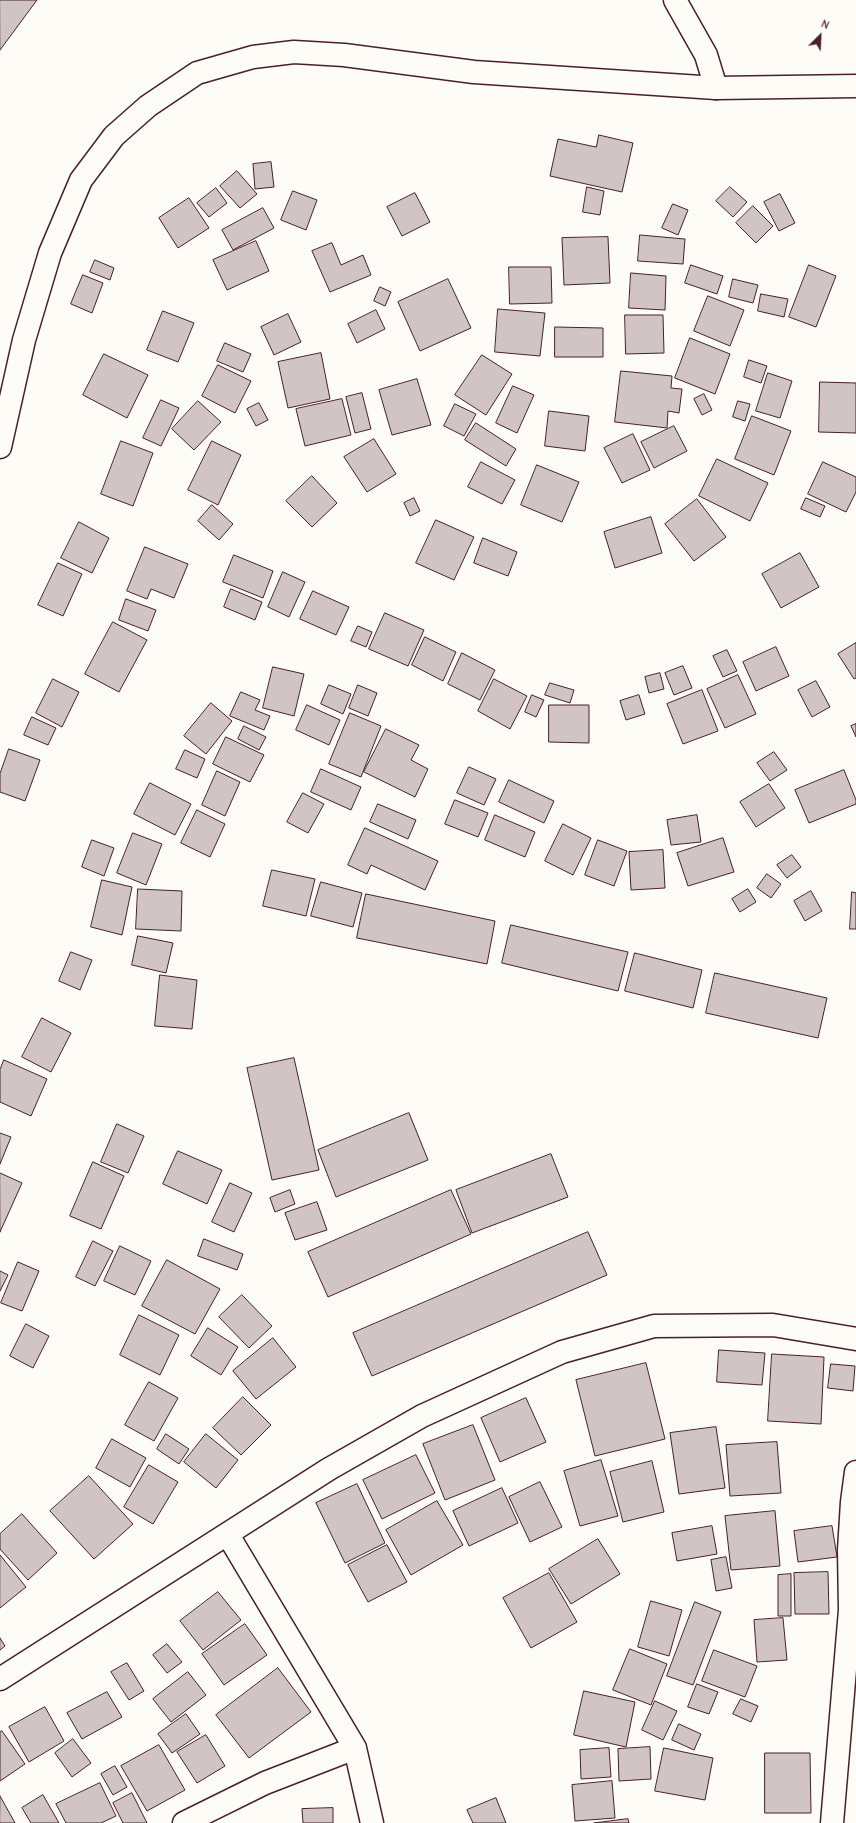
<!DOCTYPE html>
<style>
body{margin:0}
#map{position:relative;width:856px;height:1823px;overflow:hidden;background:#fdfcf7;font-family:"Comic Neue",sans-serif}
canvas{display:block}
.north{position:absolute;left:800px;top:16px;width:40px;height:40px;-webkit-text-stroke:3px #fdfcf7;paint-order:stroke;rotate:24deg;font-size:11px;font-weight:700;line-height:16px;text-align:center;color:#4a1f2b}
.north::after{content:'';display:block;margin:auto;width:14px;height:18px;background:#4a1f2b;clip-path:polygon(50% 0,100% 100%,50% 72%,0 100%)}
</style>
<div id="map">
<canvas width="856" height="1823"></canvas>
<div class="north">N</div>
</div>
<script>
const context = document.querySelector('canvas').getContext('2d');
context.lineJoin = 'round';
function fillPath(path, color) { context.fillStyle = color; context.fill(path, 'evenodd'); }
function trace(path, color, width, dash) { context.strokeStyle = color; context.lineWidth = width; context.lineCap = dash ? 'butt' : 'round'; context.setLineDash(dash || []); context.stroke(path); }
const building = new Path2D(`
 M0 0H37L0 50Z
 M599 135 633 143 622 192 550 176 558 139 596 147Z
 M271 162 274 187 255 189 253 164Z
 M237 171 257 194 240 208 220 186Z
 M587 187 604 191 600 215 583 212Z
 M730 187 747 202 733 217 716 201Z
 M216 188 227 203 209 217 197 203Z
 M293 191 317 200 306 230 281 220Z
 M415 193 430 222 402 236 387 207Z
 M780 194 795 223 779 231 764 202Z
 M189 198 209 228 178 248 159 218Z
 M673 204 688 210 678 235 662 228Z
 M753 206 773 226 756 243 736 223Z
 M263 208 274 228 233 250 222 230Z
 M640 235 685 239 683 264 638 261Z
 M608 237 610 283 564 285 562 238Z
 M256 241 269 271 227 290 213 260Z
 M332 243 341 265 363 255 371 275 330 292 312 251Z
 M95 260 114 268 110 280 90 272Z
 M691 265 723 276 717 294 685 283Z
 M809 265 836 276 816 327 789 317Z
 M509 267H551L552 303 510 304Z
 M631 273 666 276 665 310 629 308Z
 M83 275 103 283 92 313 71 304Z
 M448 279 471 328 420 351 398 302Z
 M733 279 758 285 753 303 729 297Z
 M380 287 391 292 385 306 374 301Z
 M761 294 788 299 784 317 758 311Z
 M708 296 744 310 730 346 694 331Z
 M498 309 545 313 540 356 495 352Z
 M376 310 385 329 357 343 348 324Z
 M163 311 194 323 178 362 147 350Z
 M288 314 301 342 274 355 261 327Z
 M625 315H663L664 353 626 354Z
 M555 327 603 328V357H555Z
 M690 338 730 354 715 394 675 378Z
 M225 343 251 354 243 372 217 361Z
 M321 353 330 399 288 408 278 362Z
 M104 354 148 375 127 418 83 395Z
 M482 355 512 374 486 415 455 395Z
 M749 360 767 366 761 383 744 377Z
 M218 365 251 381 235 413 202 396Z
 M621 371 672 376 671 388 682 389 679 413 668 411 667 428 615 422Z
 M768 373 792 381 780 418 756 411Z
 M417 379 431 425 392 435 379 390Z
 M820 382 856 383V433L819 432Z
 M513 386 534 395 517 433 496 423Z
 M362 393 371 429 355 433 346 397Z
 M704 394 712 410 702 415 694 399Z
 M342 399 351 435 305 446 296 409Z
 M161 400 179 408 161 446 143 438Z
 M198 401 221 422 194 450 172 429Z
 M738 401 750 404 745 421 733 417Z
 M259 403 268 420 256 426 247 409Z
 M455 404 476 414 464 436 444 426Z
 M549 411 589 416 585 451 545 446Z
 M752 416 791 431 774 475 735 459Z
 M476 423 516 449 506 466 465 440Z
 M674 426 687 451 654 468 641 442Z
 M633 434 650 470 622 483 604 448Z
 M374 439 396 474 367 492 344 457Z
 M121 441 153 453 133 506 101 494Z
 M212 441 241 455 218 505 188 490Z
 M717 459 768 483 750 521 699 496Z
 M481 462 515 480 502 504 468 487Z
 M823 462 856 477V492L846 512 808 494Z
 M537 465 579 482 562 522 521 505Z
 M312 476 337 503 312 527 286 501Z
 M414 498 420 511 410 516 404 503Z
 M806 498 825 506 820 517 801 509Z
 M697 499 726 537 694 561 665 524Z
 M212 505 233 524 219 540 198 521Z
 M651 517 662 553 615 568 604 532Z
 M436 520 474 537 454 580 416 563Z
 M79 522 109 538 92 573 61 558Z
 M483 538 517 552 508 576 474 563Z
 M145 547 188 564 174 598 151 589 147 599 127 591Z
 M800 553 819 587 781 608 762 574Z
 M234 555 273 571 263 598 223 582Z
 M58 563 82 574 63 616 38 605Z
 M283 572 305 582 289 617 268 607Z
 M231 589 262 602 255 620 224 607Z
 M313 591 349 607 336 635 300 619Z
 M126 599 156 610 148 631 119 620Z
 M385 613 424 630 408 666 369 649Z
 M113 622 147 640 119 692 85 674Z
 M358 626 372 632 366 647 351 641Z
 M425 637 456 652 443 681 412 665Z
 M856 643V678L854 679 838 654Z
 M776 647 789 676 756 691 743 662Z
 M727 650 737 671 723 677 713 656Z
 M462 653 495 670 480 700 448 684Z
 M683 666 692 688 674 695 665 673Z
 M273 667 304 674 294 716 263 708Z
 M660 673 664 689 649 693 645 677Z
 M738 675 756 714 725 728 707 689Z
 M53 679 79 692 62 727 36 713Z
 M494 679 527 696 510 729 478 711Z
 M816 681 830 707 812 717 798 690Z
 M550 683 574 690 570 703 545 695Z
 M329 685 351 694 343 714 321 704Z
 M358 685 377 693 368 716 349 708Z
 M702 690 718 731 683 744 667 704Z
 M241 692 260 700 255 710 270 716 264 730 230 716Z
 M532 695 544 700 536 717 525 712Z
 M639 695 645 714 626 720 620 701Z
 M211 703 232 721 206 754 184 736Z
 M307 705 340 720 329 745 296 730Z
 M549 705H589V743L549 742Z
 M350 713 381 726 361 777 329 764Z
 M32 717 56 728 48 745 24 735Z
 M856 724V737L851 726Z
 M244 726 266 737 259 750 238 739Z
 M386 729 419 745 411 760 428 769 415 797 364 772Z
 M226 737 264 755 250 782 213 764Z
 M9 749 40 760 25 801 0 792V774Z
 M185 750 205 759 197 778 176 769Z
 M774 752 787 770 770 781 757 763Z
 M469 767 496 779 484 805 457 793Z
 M321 769 361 787 351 810 311 792Z
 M844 770 856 800V804L809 823 795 790Z
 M217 771 240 782 225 816 202 805Z
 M509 780 554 801 544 823 499 802Z
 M150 783 191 804 175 835 134 814Z
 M769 784 785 808 756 827 740 802Z
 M303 793 324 804 308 833 287 822Z
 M455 800 488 813 478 837 445 824Z
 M378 804 416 820 408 839 370 822Z
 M197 810 225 824 210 857 181 843Z
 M495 815 535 832 525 857 485 840Z
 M697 815 701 842 671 845 667 820Z
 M563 824 591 838 573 875 545 861Z
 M365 828 438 861 425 890 371 865 367 874 348 865Z
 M133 833 162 844 146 885 117 873Z
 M723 838 734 872 688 886 677 853Z
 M92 840 114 848 104 876 82 867Z
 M598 840 627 851 614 886 585 875Z
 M663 850 665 888 631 890 629 852Z
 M792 855 801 867 787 878 777 865Z
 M272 870 315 879 306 916 263 906Z
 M767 874 781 884 771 898 757 888Z
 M102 880 132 887 122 935 91 927Z
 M321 882 362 893 353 927 311 916Z
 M138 889 182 891 181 931 136 929Z
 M748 889 756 902 740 912 732 899Z
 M811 891 822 911 805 921 794 901Z
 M852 892 856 893V929H850Z
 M366 894 495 921 487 964 357 938Z
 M511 925 628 952 618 991 502 963Z
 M138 936 173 943 166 973 132 965Z
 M71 952 92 960 80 990 59 981Z
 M635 953 702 970 693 1008 625 991Z
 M715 973 827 998 818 1038 706 1013Z
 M160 975 197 980 192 1029 155 1026Z
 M42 1018 71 1033 51 1072 22 1057Z
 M294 1058 319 1170 272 1180 247 1068Z
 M4 1060 47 1079 31 1116 0 1102V1070Z
 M409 1113 428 1160 336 1197 318 1150Z
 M117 1124 144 1136 128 1173 101 1162Z
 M0 1133 11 1137 0 1164Z
 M178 1151 222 1170 207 1204 163 1184Z
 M551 1154 568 1197 472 1233 456 1190Z
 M93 1162 124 1176 101 1229 70 1216Z
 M0 1173 22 1183 0 1232Z
 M230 1183 252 1193 234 1232 212 1222Z
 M290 1190 295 1204 275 1212 270 1198Z
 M451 1190 471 1234 328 1297 308 1252Z
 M317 1202 327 1230 295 1240 285 1213Z
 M588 1232 607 1275 372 1376 353 1333Z
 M204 1239 243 1254 237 1270 198 1256Z
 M93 1241 113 1251 95 1286 76 1277Z
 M120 1246 151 1261 135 1295 104 1281Z
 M167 1260 220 1289 195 1334 142 1306Z
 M18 1262 39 1271 22 1311 1 1303Z
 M0 1271 8 1275 0 1291Z
 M242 1295 272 1326 249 1348 219 1317Z
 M139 1315 179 1335 160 1375 120 1355Z
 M26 1324 49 1336 33 1368 10 1356Z
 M208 1328 238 1347 221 1375 191 1356Z
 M273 1338 296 1367 256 1399 233 1371Z
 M719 1350 765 1353 762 1385 717 1382Z
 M772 1354 824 1357 821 1424 768 1421Z
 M646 1363 665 1439 595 1456 576 1380Z
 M831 1364 855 1366 853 1391 828 1388Z
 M149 1382 178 1398 154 1441 125 1425Z
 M243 1397 271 1425 241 1455 213 1428Z
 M526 1398 546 1442 500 1462 481 1418Z
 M473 1425 495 1480 445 1500 423 1444Z
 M716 1427 725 1488 679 1494 670 1433Z
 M166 1434 189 1449 179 1464 157 1449Z
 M206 1434 238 1460 216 1488 184 1462Z
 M112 1439 146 1458 130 1487 96 1468Z
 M777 1442 781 1493 730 1496 726 1445Z
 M416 1455 435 1493 382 1519 363 1480Z
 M601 1460 618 1516 580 1526 564 1471Z
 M652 1461 664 1512 623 1522 610 1472Z
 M149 1465 178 1482 153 1524 124 1507Z
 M89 1476 133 1524 94 1559 50 1511Z
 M540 1482 562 1527 530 1542 509 1497Z
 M357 1484 385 1543 345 1563 316 1503Z
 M502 1488 518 1523 469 1546 453 1511Z
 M437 1501 463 1545 411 1575 386 1530Z
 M775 1511 780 1566 731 1570 725 1516Z
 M22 1514 57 1553 28 1580 0 1549V1534Z
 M712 1526 717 1554 677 1561 672 1533Z
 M832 1526 837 1557 798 1562 794 1531Z
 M598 1539 620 1574 571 1604 549 1569Z
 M387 1545 407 1582 368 1602 348 1565Z
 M0 1555 26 1587 0 1608Z
 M726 1557 732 1588 716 1591 711 1560Z
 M828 1572 829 1614H795L794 1573Z
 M549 1573 577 1622 531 1648 503 1598Z
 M791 1574V1616H778V1575Z
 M218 1592 241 1620 203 1650 180 1621Z
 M651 1601 682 1610 669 1656 638 1647Z
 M695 1602 721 1612 693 1685 667 1676Z
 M783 1618 787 1660 757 1662 754 1620Z
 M245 1624 267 1655 224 1685 202 1654Z
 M0 1638 5 1646 0 1650Z
 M167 1644 182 1662 167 1673 153 1655Z
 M630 1649 667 1664 651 1705 613 1690Z
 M714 1650 757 1666 745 1697 702 1681Z
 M127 1663 144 1691 129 1700 111 1672Z
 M278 1668 311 1712 249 1758 216 1715Z
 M188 1672 206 1695 171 1722 153 1699Z
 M697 1684 718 1692 709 1714 688 1707Z
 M584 1691 635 1702 626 1747 574 1735Z
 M107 1692 122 1717 82 1739 67 1713Z
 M741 1699 758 1706 751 1722 733 1714Z
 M655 1701 677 1711 663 1740 642 1730Z
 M45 1707 64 1741 29 1762 9 1727Z
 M186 1714 200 1734 172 1753 158 1734Z
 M679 1724 701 1734 694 1750 672 1740Z
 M2 1731 25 1764 0 1781V1732Z
 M206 1735 225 1766 197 1783 177 1752Z
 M73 1739 91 1763 72 1777 55 1753Z
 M159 1745 185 1790 147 1811 121 1766Z
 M650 1747 651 1779 619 1781 618 1749Z
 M609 1748 611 1777 581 1779 580 1750Z
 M664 1748 713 1758 705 1800 655 1791Z
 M765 1753H810L811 1813H765Z
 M115 1766 127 1787 113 1795 101 1774Z
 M612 1781 615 1818 575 1821 572 1785Z
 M100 1783 116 1816 101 1823H66L56 1804Z
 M132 1793 147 1823H123L113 1803Z
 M43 1795 59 1823H31L22 1808Z
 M0 1796 15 1823H0Z
 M496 1798 506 1823H473L467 1810Z
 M333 1808V1823H303L302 1809Z
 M628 1819 629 1823H594Z`);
fillPath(building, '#d0c5c4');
trace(building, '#4a1f2b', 1);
const minor = new Path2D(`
 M675 0 706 55 716 88
 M228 1535 355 1748 372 1823
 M0 1679 329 1469 422 1416 562 1352 654 1326 773 1325 856 1339
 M184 1823 265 1783 355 1748
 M832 1823 850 1610 849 1550 852 1502 856 1472`);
const tertiary = new Path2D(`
 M0 447 24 340 50 253 81 180 114 136 148 106 197 73 253 57 294 52 344 55 474 72 716 88 856 86`);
trace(minor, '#4a1f2b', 25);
trace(tertiary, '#4a1f2b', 25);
trace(minor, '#fdfcf7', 22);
trace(tertiary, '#fdfcf7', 22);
</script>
